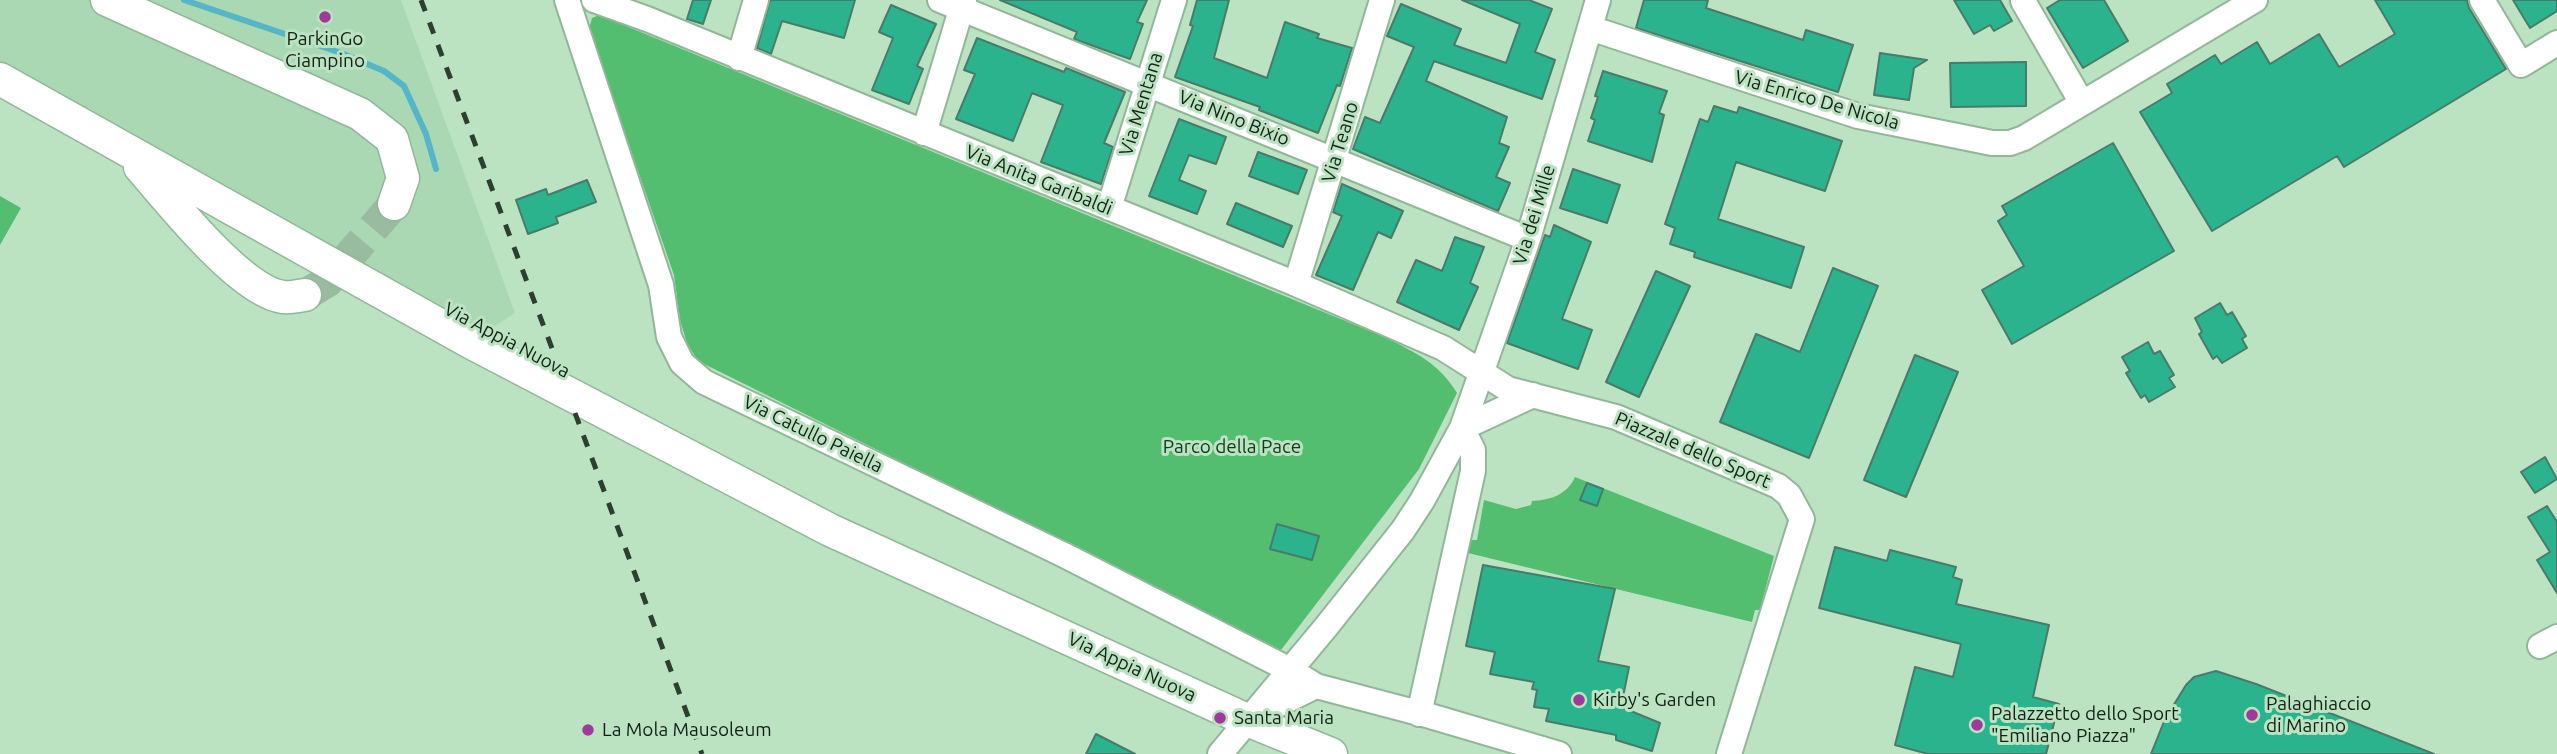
<!DOCTYPE html>
<style>
body{margin:0}
canvas{display:block;background:#bbe3c2}
</style>
<canvas width="2557" height="754"></canvas>
<script>
const context = document.querySelector('canvas').getContext('2d');
context.lineJoin = 'round';
function fillPath(path, color) { context.fillStyle = color; context.fill(path, 'evenodd'); }
function trace(path, color, width, dash) { context.strokeStyle = color; context.lineWidth = width; context.lineCap = dash ? 'butt' : 'round'; context.setLineDash(dash || []); context.stroke(path); }
function drawText(font, color, halo, rows, align = 'center') {
  context.font = font + ' Ubuntu,sans-serif'; context.lineWidth = 6; context.setLineDash([]); context.textBaseline = 'middle'; context.strokeStyle = halo; context.fillStyle = color; for (const [text, x, y, turn = 0] of rows) {
    context.save(); context.translate(x, y); context.rotate((+turn || 0) * Math.PI / 180); context.textAlign = isNaN(turn) ? turn : align; if (halo) context.strokeText(text, 0, 0); context.fillText(text, 0, 0); context.restore();
  }
}
fillPath(new Path2D(`
 M0 0H401L515 313 470 342 0 79Z`), '#aad8b2');
fillPath(new Path2D(`
 M599 15 1387 338C1417 354 1439 363 1457 393L1419 469 1281 650 698 361 687 343 680 320 674 275 589 29 592 18Z
 M0 196 21 208 0 245Z
 M1575 477 1774 556 1760 610H1755L1752 622 1468 553 1471 540H1477L1484 500 1516 509 1531 505 1532 501C1550 500 1567 495 1575 477Z`), '#53bd70');
trace(new Path2D(`
 M184 0 341 53 384 71 404 86 426 134 436 169`), '#54b6c6', 6);
const building = new Path2D(`
 M693 0H711L703 24 687 19Z
 M770 0H855L844 38 782 21 771 54 757 48Z
 M1000 0H1147L1137 22 1143 24 1130 59 1074 39 1077 32Z
 M1197 0H1229L1214 58 1267 78 1285 22 1319 34 1317 38 1352 48 1340 86 1337 85 1318 133 1259 110 1260 107 1175 77 1193 26 1190 25Z
 M1462 0H1529L1552 9 1535 52 1555 60 1542 99 1434 61 1426 81 1507 117 1499 143 1509 147 1496 177 1510 183 1498 211 1353 149 1365 117 1380 123 1414 47 1387 36 1401 4 1461 29 1454 45 1506 63 1520 24Z
 M1644 0H1708L1706 8 1803 40 1806 30 1853 45 1838 92 1636 28Z
 M1954 0H2000L2012 21 1994 31 1990 25 1974 34Z
 M2060 0H2104L2128 41 2083 68 2047 8Z
 M2375 0H2467L2469 8 2506 69 2344 167 2337 156 2212 231 2140 112 2172 93 2167 84 2215 55 2221 64 2257 42 2270 64 2319 34 2339 67 2395 34Z
 M2513 0H2557V11L2530 28Z
 M891 5 936 24 917 66 923 69 909 104 872 90 893 38 879 32Z
 M977 38 1064 72 1066 68 1125 92 1104 143 1113 147 1101 184 1041 162 1063 105 1032 93 1013 141 956 119 975 74 964 70Z
 M1880 53 1927 60 1914 68 1909 100 1874 95Z
 M2026 62V106L1951 107 1950 63Z
 M1603 71 1667 91 1659 113 1664 115 1652 162 1588 141 1595 120 1591 118 1598 97 1595 96Z
 M1714 106 1737 113 1739 107 1842 141 1825 191 1736 162 1718 219 1804 247 1791 288 1694 257 1695 252 1670 244 1675 228 1665 224 1700 119 1708 122Z
 M1179 119 1226 137 1216 164 1189 155 1179 180 1206 191 1197 214 1149 196Z
 M2113 143 2174 251 2012 344 1982 290 2024 266 1998 221 2007 215 2002 206Z
 M1258 152 1307 170 1298 194 1249 176Z
 M1573 169 1620 185 1607 223 1560 208Z
 M587 180 596 202 556 217 558 223 528 234 516 200 546 189 548 195Z
 M1342 184 1403 211 1391 238 1378 232 1353 290 1316 275 1342 216 1333 212Z
 M1236 203 1292 226 1283 247 1227 224Z
 M1554 225 1591 242 1562 319 1592 330 1578 369 1507 343 1545 235 1550 237Z
 M1455 237 1484 247 1470 283 1478 287 1459 330 1397 302 1416 260 1442 271Z
 M1833 268 1878 286 1809 458 1720 422 1756 334 1800 352Z
 M1656 271 1690 286 1639 397 1606 382Z
 M2220 303 2227 315 2232 312 2246 336 2242 339 2247 348 2222 363 2217 356 2213 359 2199 334 2202 332 2195 318Z
 M2148 342 2154 354 2160 351 2174 375 2169 378 2175 387 2149 402 2145 395 2141 398 2126 373 2130 371 2122 357Z
 M1915 355 1958 372 1906 497 1864 480Z
 M2545 457 2557 479 2535 493 2521 472Z
 M1587 483 1603 489 1597 506 1580 500Z
 M2547 506 2557 522V593L2537 560 2550 552 2528 517Z
 M1277 524 1319 536 1312 560 1270 549Z
 M1835 547 1887 561 1890 550 1956 567 1953 577 1962 580 1956 604 2049 625 2033 697 2059 704 2046 754H1928L1895 745 1915 667 1953 677 1961 644 1819 608Z
 M1483 565 1615 589 1598 661 1629 667 1621 707 1660 723 1652 751 1616 740V735L1546 721 1549 709 1534 707 1537 690 1532 689 1534 682 1490 674 1495 652 1466 646Z
 M2216 671 2256 684 2434 754H2151L2165 719 2186 685 2194 677Z
 M1096 734 1135 754H1086Z`);
fillPath(building, '#2bb38e');
trace(building, '#497b6a', 2);
trace(new Path2D(`
 M305 295 328 281 394 204`), '#99bca0', 32, [32, 16]);
const minor = new Path2D(`
 M567 0 661 285 669 337 682 363 704 382 1064 555 1290 670 1316 686 1430 716 1559 754
 M594 0 647 19 1296 284 1443 348 1508 389 1616 417 1778 486 1789 495 1802 519 1729 754
 M940 0 1528 239
 M2482 0 2521 65 2557 43
 M2023 1 2082 103
 M1590 28 1858 116 1992 143H2010L2024 138 2255 0
 M739 58 756 0
 M924 133 964 0
 M1109 208 1174 0
 M1296 284 1382 0
 M2540 646 2557 637
 M1419 714 1473 471V450L1462 428 1533 395
 M1257 715 1316 686
 M1220 754 1326 627 1403 530 1422 501 1462 428 1528 239 1598 0`);
const major = new Path2D(`
 M107 0 360 114 392 139 403 178 394 204
 M0 79 470 342 830 530 1247 720 1331 754
 M140 167C168 199 241 292 283 297 290 298 298 296 305 295`);
trace(minor, '#91b798', 28);
trace(major, '#91b798', 35);
trace(minor, '#fff', 24);
trace(major, '#fff', 32);
trace(new Path2D(`
 M421 0 553 351
 M575 413 702 754`), '#2c3f30', 5, [12, 12]);
for (const [x, y, r, color] of [
 [325,17,7,"#a1399b"],
 [1579,700,7,"#a1399b"],
 [2252,715,7,"#a1399b"],
 [1220,718,7,"#a1399b"],
 [1977,725,7,"#a1399b"],
 [588,730,7,"#a1399b"]
]) { const dot = new Path2D(); dot.arc(x, y, r, 0, 2 * Math.PI); context.fillStyle = color; context.fill(dot); trace(dot, '#bbe3c2', 2.5); }
drawText('19px', '#132216', '#bbe3c2', [
 ["ParkinGo",325,39,"center"],
 ["Ciampino",325,61,"center"],
 ["Kirby's Garden",1593,700],
 ["Palaghiaccio",2266,704],
 ["di Marino",2266,726],
 ["Palazzetto dello Sport",1991,714],
 ["\"Emiliano Piazza\"",1991,736],
 ["Santa Maria",1234,718],
 ["La Mola Mausoleum",602,730]
], 'left');
drawText('19px', '#132216', '#bbe3c2', [
 ["Via Enrico De Nicola",1817,100,16],
 ["Via Mentana",1141,104,-73],
 ["Via Nino Bixio",1234,118,22],
 ["Via Teano",1340,142,-73],
 ["Via Anita Garibaldi",1039,180,22],
 ["Via dei Mille",1534,215,-73],
 ["Via Appia Nuova",507,340,28],
 ["Via Catullo Paiella",813,434,26],
 ["Piazzale dello Sport",1693,450,23],
 ["Via Appia Nuova",1132,667,25]
]);
drawText('19px', '#0c3b1b', '#bbe3c2', [
 ["Parco della Pace",1232,447]
]);
</script>
